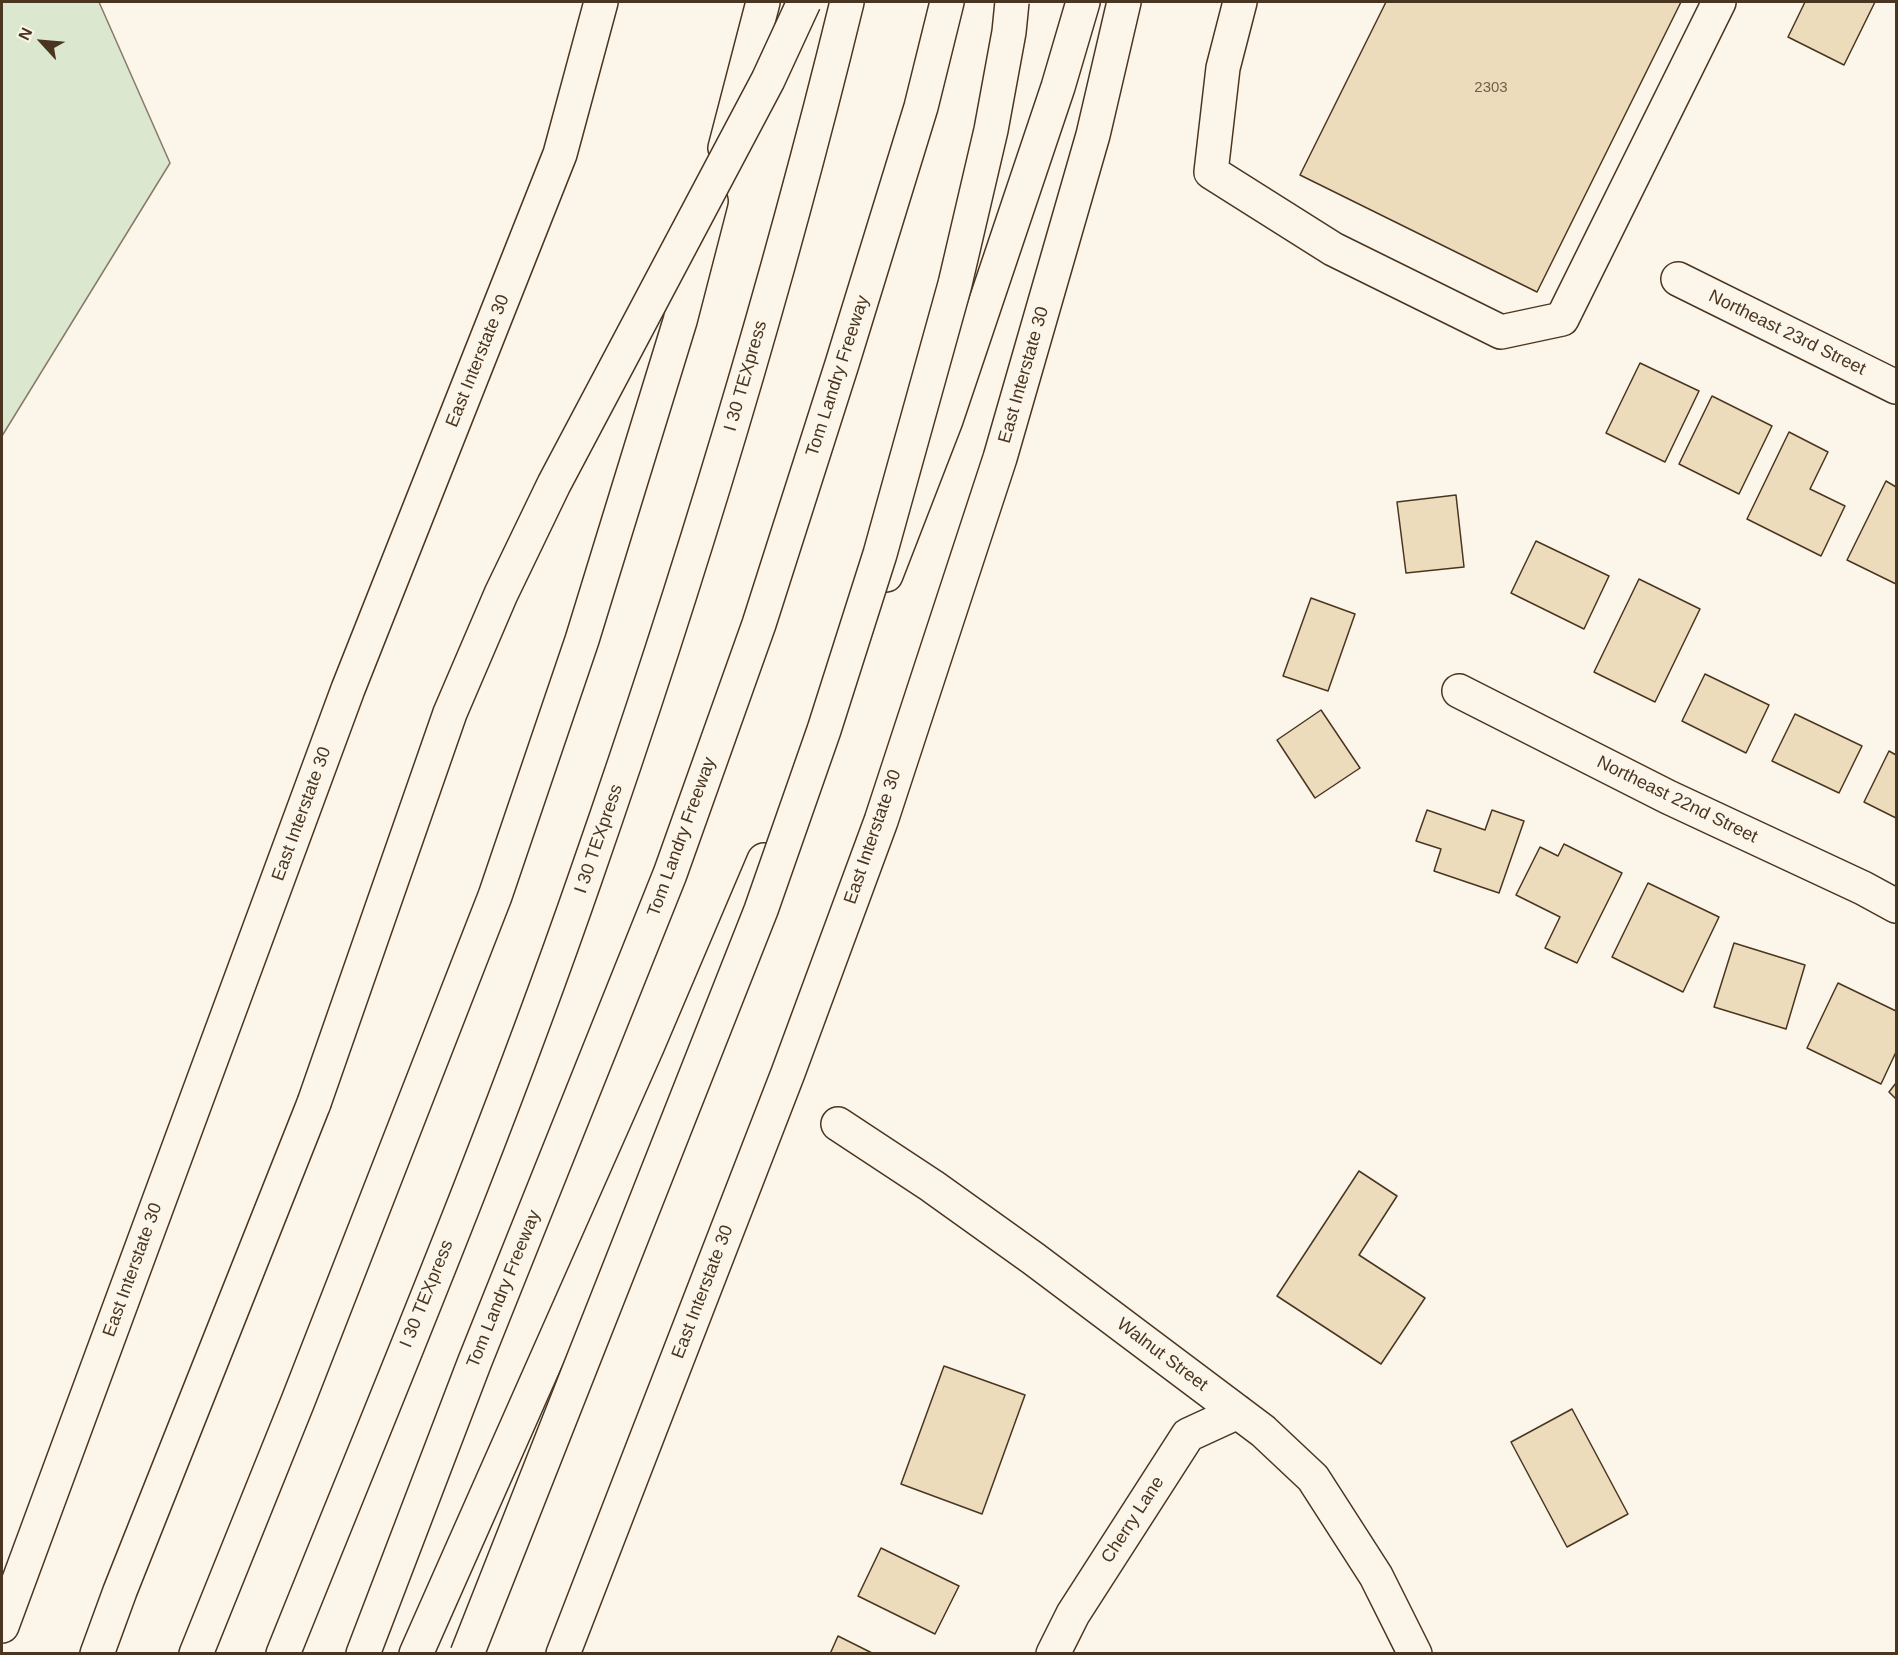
<!DOCTYPE html>
<style>
body{margin:0}
#map{position:relative;width:1898px;height:1655px;overflow:hidden;background:#fbf6e9;font-family:Arial,sans-serif}
canvas{display:block}
.frame{position:absolute;inset:0;border:3px solid #4a3520;pointer-events:none}
.north{position:absolute;left:12px;top:12px;width:60px;height:60px;-webkit-text-stroke:4px #fbf6e9;paint-order:stroke;rotate:296deg;font-size:16px;font-weight:700;line-height:24px;text-align:center;color:#4a3520}
.north::after{content:'';display:block;margin:auto;width:21px;height:27px;background:#4a3520;clip-path:polygon(50% 0,100% 100%,50% 72%,0 100%)}
</style>
<div id="map">
<canvas width="1898" height="1655"></canvas>
<div class="frame"></div>
<div class="north">N</div>
</div>
<script>
const context = document.querySelector('canvas').getContext('2d');
context.lineJoin = 'round';
function fillPath(path, color) { context.fillStyle = color; context.fill(path, 'evenodd'); }
function trace(path, color, width, dash) { context.strokeStyle = color; context.lineWidth = width; context.lineCap = dash ? 'butt' : 'round'; context.setLineDash(dash || []); context.stroke(path); }
function drawText(font, color, halo, rows, align = 'center') {
  context.font = font + ' Arial,sans-serif'; context.lineWidth = 4.5; context.setLineDash([]); context.textBaseline = 'middle'; context.strokeStyle = halo; context.fillStyle = color; for (const [text, x, y, turn = 0] of rows) {
    context.save(); context.translate(x, y); context.rotate((+turn || 0) * Math.PI / 180); context.textAlign = isNaN(turn) ? turn : align; if (halo) context.strokeText(text, 0, 0); context.fillText(text, 0, 0); context.restore();
  }
}
const green = new Path2D(`
 M2 2H99L170 163 2 436Z`);
fillPath(green, '#dce7d0');
trace(green, '#887966', 1.5);
const building = new Path2D(`
 M1386 2H1681L1537 292 1300 175Z
 M1805 2H1875L1844 65 1788 37Z
 M1640 363 1699 391 1665 462 1606 433Z
 M1712 396 1772 426 1739 494 1679 464Z
 M1789 432 1828 452 1810 489 1845 506 1821 556 1747 519Z
 M1886 481 1896 487V584L1847 560Z
 M1456 495 1464 567 1406 573 1397 502Z
 M1536 541 1609 576 1584 629 1511 593Z
 M1639 579 1700 609 1655 702 1594 672Z
 M1311 598 1355 614 1328 691 1283 676Z
 M1705 674 1769 705 1746 753 1682 721Z
 M1321 710 1360 768 1315 798 1277 740Z
 M1795 714 1862 746 1839 793 1772 761Z
 M1889 751 1896 755V818L1864 802Z
 M1427 810 1485 830 1492 810 1524 821 1499 893 1434 871 1441 849 1416 841Z
 M1564 844 1622 873 1577 963 1545 948 1560 917 1516 895 1540 847 1558 856Z
 M1648 883 1719 917 1683 992 1612 957Z
 M1734 943 1805 965 1786 1029 1714 1007Z
 M1838 983 1896 1011V1052L1881 1084 1807 1048Z
 M1896 1083V1099L1889 1092Z
 M1359 1171 1397 1196 1359 1255 1425 1298 1381 1364 1277 1296Z
 M944 1366 1025 1395 982 1514 901 1484Z
 M1572 1409 1628 1514 1567 1547 1511 1442Z
 M881 1548 959 1586 935 1634 858 1596Z
 M838 1636 874 1654H830Z`);
fillPath(building, '#ecdcbc');
trace(building, '#4a3520', 1.5);
const minor = new Path2D(`
 M1240 2 1223 68 1211 172 1333 249 1501 332 1562 319 1719 2
 M1678 279 1896 387
 M1459 691 1668 797 1863 888 1896 906
 M838 1124 932 1186 1034 1259 1263 1431 1313 1478 1376 1576 1415 1654
 M1053 1654 1073 1614 1188 1435 1238 1412`);
const major = new Path2D(`
 M2 1626 348 689 560 154 601 2
 M563 1654 788 1073 881 821 1000 458 1093 135 1124 2`);
const highway = new Path2D(`
 M725 148 763 2
 M886 575 946 420 1058 87 1083 2
 M97 1654 120 1591 314 1103
 M196 1654 298 1401 495 896 582 640 680 321 711 201
 M283 1654C387 1395 495 1139 586 876 686 589 775 297 847 2
 M363 1654 475 1361 670 874 759 624 842 364 921 107 947 2
 M416 1654 679 1060 764 860`);
trace(minor, '#4a3520', 36);
trace(major, '#4a3520', 36);
trace(highway, '#4a3520', 36);
trace(minor, '#fbf6e9', 33);
trace(major, '#fbf6e9', 33);
trace(highway, '#fbf6e9', 33);
const highwayBridge = new Path2D(`
 M314 1103 450 713 501 594 554 484 768 80 804 2
 M467 1654 761 910 824 730 880 554 955 284 991 130 1009 32 1012 2`);
trace(highwayBridge, '#4a3520', 36, []);
trace(highwayBridge, '#fbf6e9', 33);
drawText('15px', '#725f47', null, [
 ["2303",1491,88]
]);
drawText('18px', '#4a3520', '#fbf6e9', [
 ["Northeast 23rd Street",1787,333,26],
 ["East Interstate 30",478,361,-68],
 ["East Interstate 30",1024,375,-74],
 ["I 30 TEXpress",746,376,-74],
 ["Tom Landry Freeway",838,376,-72],
 ["Northeast 22nd Street",1677,800,26],
 ["East Interstate 30",302,814,-70],
 ["Tom Landry Freeway",682,837,-70],
 ["East Interstate 30",873,837,-71],
 ["I 30 TEXpress",599,839,-71],
 ["East Interstate 30",133,1270,-70],
 ["Tom Landry Freeway",504,1289,-68],
 ["East Interstate 30",703,1292,-69],
 ["I 30 TEXpress",427,1294,-68],
 ["Walnut Street",1162,1355,37],
 ["Cherry Lane",1133,1520,-57]
]);
</script>
